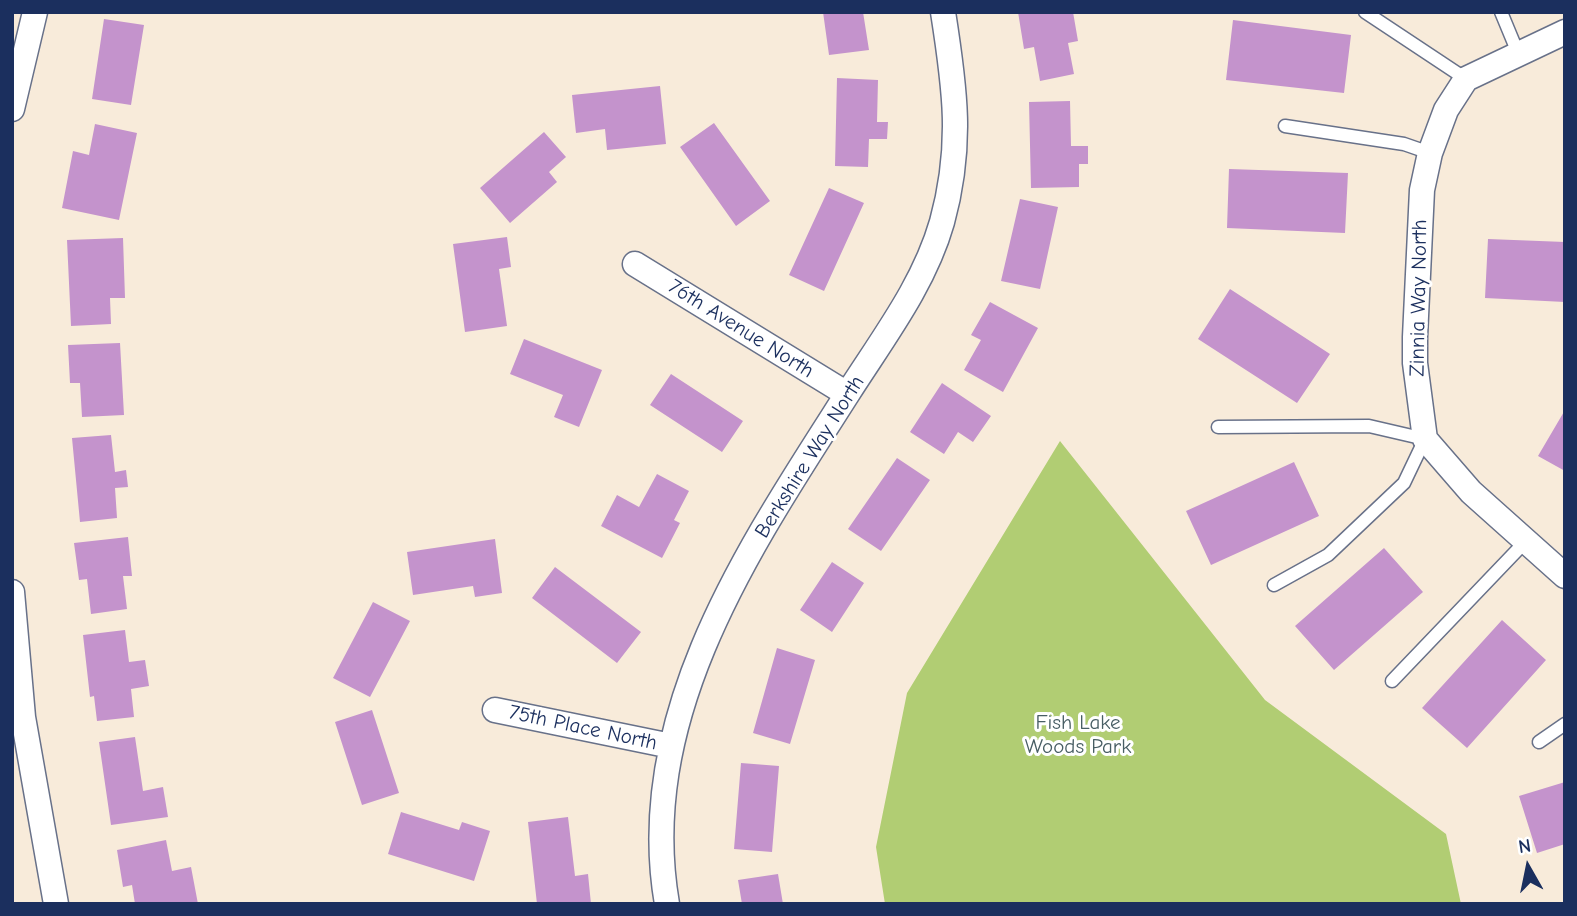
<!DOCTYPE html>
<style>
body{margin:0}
#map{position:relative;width:1577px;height:916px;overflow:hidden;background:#f8ebda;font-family:"Comic Neue",sans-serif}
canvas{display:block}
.frame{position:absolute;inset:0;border:14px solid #1b2f5e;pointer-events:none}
.north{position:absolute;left:1493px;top:832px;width:70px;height:70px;-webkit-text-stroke:5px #fff;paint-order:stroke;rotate:351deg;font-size:19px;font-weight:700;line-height:28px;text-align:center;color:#1b2f5e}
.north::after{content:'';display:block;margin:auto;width:24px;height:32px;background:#1b2f5e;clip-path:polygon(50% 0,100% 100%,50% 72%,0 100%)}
</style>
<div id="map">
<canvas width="1577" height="916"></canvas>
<div class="frame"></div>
<div class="north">N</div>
</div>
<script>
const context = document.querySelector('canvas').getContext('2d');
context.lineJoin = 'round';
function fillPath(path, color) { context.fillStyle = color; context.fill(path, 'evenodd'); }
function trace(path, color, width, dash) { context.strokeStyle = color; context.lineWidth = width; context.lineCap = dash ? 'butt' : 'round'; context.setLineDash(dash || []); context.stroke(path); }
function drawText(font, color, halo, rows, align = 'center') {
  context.font = font + ' "Comic Neue",sans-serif'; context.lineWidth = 6; context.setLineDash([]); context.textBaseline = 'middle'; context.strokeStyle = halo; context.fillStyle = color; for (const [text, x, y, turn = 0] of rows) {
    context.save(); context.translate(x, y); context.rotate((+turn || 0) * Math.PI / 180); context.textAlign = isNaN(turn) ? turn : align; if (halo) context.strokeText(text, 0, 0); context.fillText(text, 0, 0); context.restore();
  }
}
fillPath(new Path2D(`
 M1060 441 1265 700 1446 834 1461 904H885L876 847 907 693Z`), '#b1cd73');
fillPath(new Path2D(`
 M823 12H863L869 50 829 55Z
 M1018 12H1073L1078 41 1068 43 1074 74 1040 81 1034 47 1024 49Z
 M104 19 144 25 131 105 92 99Z
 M1233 20 1351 35 1344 93 1226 80Z
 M837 78 878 80 877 122H888L887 139H869L868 167 835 166Z
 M660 86 666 144 607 150 605 129 576 133 572 95Z
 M1070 101 1071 146H1088V164H1079V187L1031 188 1029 102Z
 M714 123 770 201 736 226 680 147Z
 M95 124 137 133 119 220 62 208 73 151 89 155Z
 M544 132 566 157 549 172 557 182 510 223 480 188Z
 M1229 169 1348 173 1345 233 1227 228Z
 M829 188 864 203 824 291 789 275Z
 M1020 199 1058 207 1040 289 1001 281Z
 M507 237 511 267 499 269 507 326 465 332 453 244Z
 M123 238 125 298H110L111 324 71 326 67 240Z
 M1488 239 1565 242V302L1485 298Z
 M1230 289 1330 354 1297 403 1198 339Z
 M990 302 1038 328 1003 392 964 370 981 340 971 335Z
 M524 339 602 370 579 427 554 417 563 395 510 374Z
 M120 343 124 415 82 417 80 383H70L68 345Z
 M671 374 743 421 722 452 650 405Z
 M942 383 991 416 973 442 958 432 944 454 910 432Z
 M1565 410V471L1538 456Z
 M111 435 115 472 126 470 128 487 115 488 117 518 80 522 72 438Z
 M897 458 930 480 881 551 848 529Z
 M1294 462 1319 516 1211 565 1186 511Z
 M657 474 689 491 674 520 680 523 662 558 601 526 617 495 639 507Z
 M128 537 132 576H123L127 609 91 614 87 579 79 580 74 543Z
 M495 539 502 593 475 597 473 586 413 595 407 552Z
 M1384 548 1423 592 1334 670 1295 626Z
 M832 562 864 583 832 632 800 610Z
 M555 567 641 632 617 663 532 598Z
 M373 602 410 621 370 697 333 678Z
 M1502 620 1546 660 1467 748 1422 708Z
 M125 630 129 662 145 660 149 686 131 689 134 717 97 721 94 696 90 697 83 635Z
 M777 648 815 660 790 744 753 733Z
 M372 710 399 793 362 805 335 722Z
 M135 737 143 791 163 787 168 817 111 825 99 742Z
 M741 763 779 766 772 852 734 849Z
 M1565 782V844L1537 853 1519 796Z
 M401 812 459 830 462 822 490 831 474 881 388 854Z
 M568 817 575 876 588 874 591 904H537L528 822Z
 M166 840 172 871 191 867 198 904H135L132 885 123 887 117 850Z
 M778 874 783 904H742L738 880Z`), '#c493cc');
const service = new Path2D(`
 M1365 12 1466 79
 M1501 12 1518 53
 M1285 126 1404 144 1430 153
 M1218 427 1369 426 1425 439 1404 483 1328 555 1274 585
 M1392 681 1525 542
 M1539 742 1565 724`);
const minor = new Path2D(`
 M1565 32 1466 79 1446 110 1430 153 1422 190 1415 337V363L1425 439 1471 492 1565 576
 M12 109 35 12
 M635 264 847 394
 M12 592 23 717 56 904
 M495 710 671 746
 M667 904C634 714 751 545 848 393 883 338 924 285 942 222 963 146 955 88 943 12`);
trace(service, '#687189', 15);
trace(minor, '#687189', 27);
trace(service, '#fff', 12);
trace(minor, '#fff', 24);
drawText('21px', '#1b2f5e', '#fff', [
 ["Zinnia Way North",1419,298,-89],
 ["76th Avenue North",741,329,32],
 ["Berkshire Way North",810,457,-58],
 ["75th Place North",583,728,12]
]);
drawText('21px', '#485e64', '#fff', [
 ["Fish Lake",1078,723],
 ["Woods Park",1078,747]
]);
</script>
